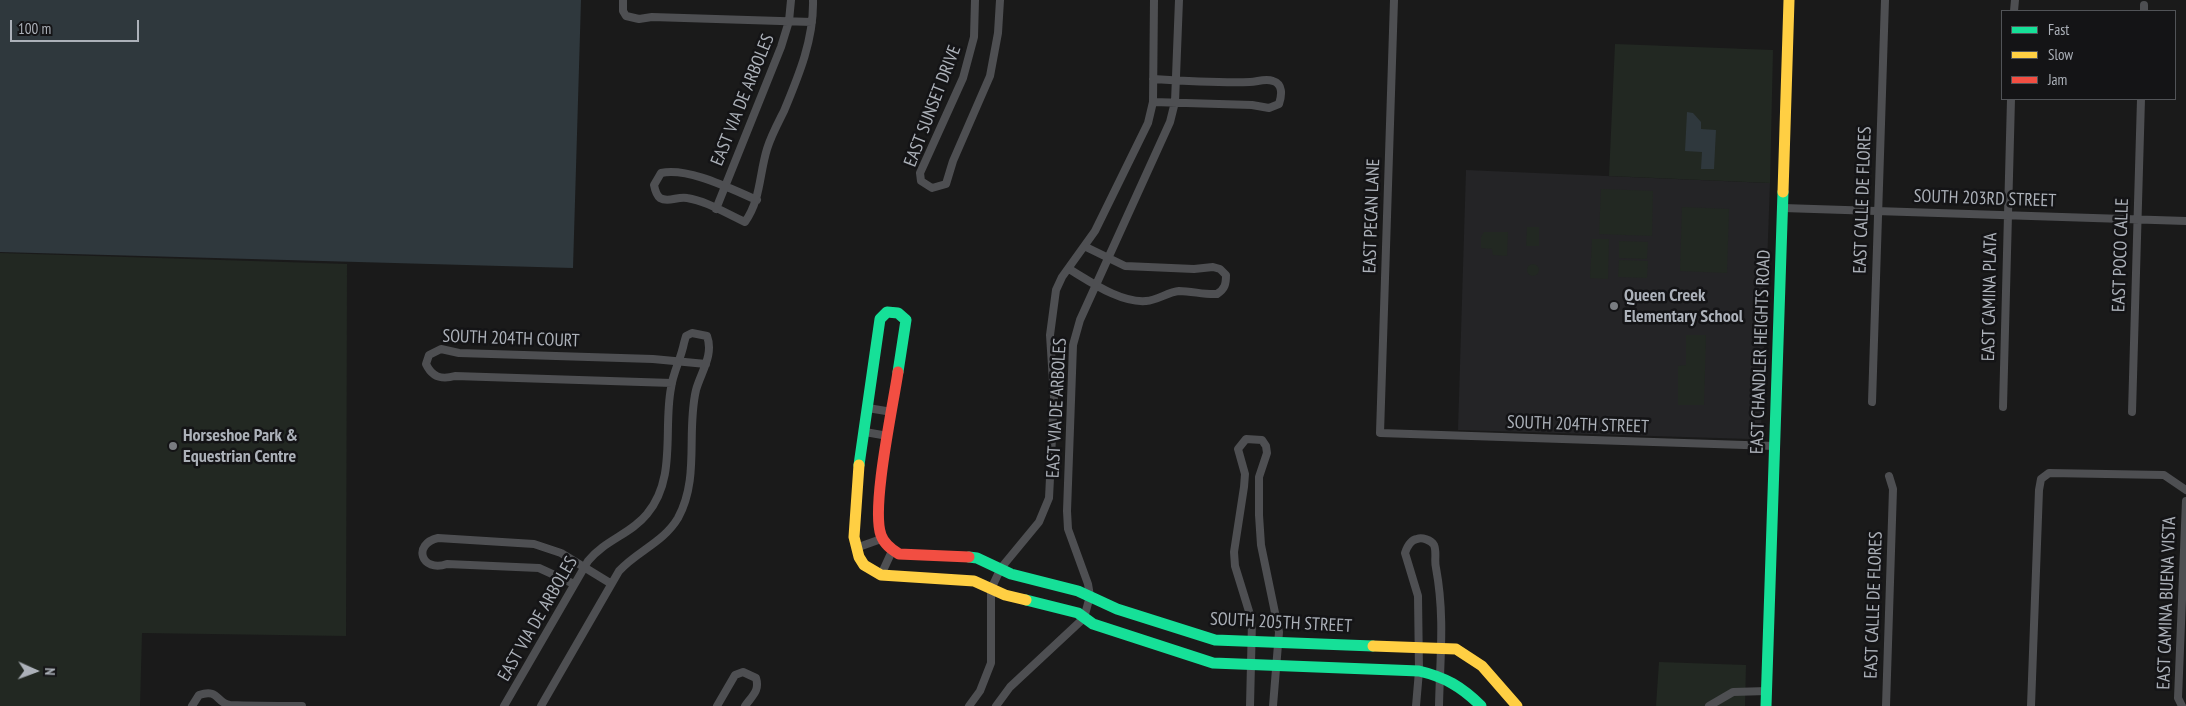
<!DOCTYPE html>
<style>
body{margin:0}
#map{position:relative;width:2186px;height:706px;overflow:hidden;background:#1a1a1a;font-family:"PT Sans Narrow",sans-serif}
canvas{display:block}
.legend{position:absolute;left:2001px;top:10px;width:175px;height:90px;box-sizing:border-box;background:#141416;border:1px solid #515357;margin:0;padding:6px 9px;list-style:none;font-size:15px;color:#acb1b9}
.legend li{display:flex;align-items:center;gap:10px;height:25px}
.legend b{width:25px;border:1px solid #515357}
.north{position:absolute;left:10px;top:646px;width:50px;height:50px;-webkit-text-stroke:4px #141416;paint-order:stroke;rotate:92deg;font-size:14px;font-weight:700;line-height:20px;text-align:center;color:#acb1b9}
.north::after{content:'';display:block;margin:auto;width:18px;height:22px;background:#acb1b9;clip-path:polygon(50% 0,100% 100%,50% 72%,0 100%)}
.scale{position:absolute;left:10px;top:20px;width:129px;height:22px;box-sizing:border-box;border:2px solid #acb1b9;border-top:0;padding-left:6px;font-size:15px;line-height:18px;white-space:nowrap;color:#acb1b9;-webkit-text-stroke:4px #141416;paint-order:stroke}
</style>
<div id="map">
<canvas width="2186" height="706"></canvas>
<ul class="legend">
<li><b style="height:6px;background:#16e098"></b>Fast</li>
<li><b style="height:6px;background:#ffcf43"></b>Slow</li>
<li><b style="height:6px;background:#f24e42"></b>Jam</li>
</ul>
<div class="north">N</div>
<div class="scale">100 m</div>
</div>
<script>
const context = document.querySelector('canvas').getContext('2d');
context.lineJoin = 'round';
function fillPath(path, color) { context.fillStyle = color; context.fill(path, 'evenodd'); }
function trace(path, color, width, dash) { context.strokeStyle = color; context.lineWidth = width; context.lineCap = dash ? 'butt' : 'round'; context.setLineDash(dash || []); context.stroke(path); }
function drawText(font, color, halo, rows, align = 'center') {
  context.font = font + ' "PT Sans Narrow",sans-serif'; context.lineWidth = 5; context.setLineDash([]); context.textBaseline = 'middle'; context.strokeStyle = halo; context.fillStyle = color; for (const [text, x, y, turn = 0] of rows) {
    context.save(); context.translate(x, y); context.rotate((+turn || 0) * Math.PI / 180); context.textAlign = isNaN(turn) ? turn : align; if (halo) context.strokeText(text, 0, 0); context.fillText(text, 0, 0); context.restore();
  }
}
fillPath(new Path2D(`
 M1466 170 1770 183 1761 430 1758 436 1750 439 1458 430Z`), '#242426');
fillPath(new Path2D(`
 M1615 44 1773 50 1770 183 1609 176Z
 M1601 189 1653 191 1652 236 1599 234Z
 M1682 207 1729 209 1727 273 1680 271Z
 M1527 227H1539V246H1526Z
 M1484 232H1508L1507 256 1493 255 1492 249 1481 248V237Z
 M1592 239H1609L1608 279 1590 278Z
 M1619 241 1648 242 1647 259 1619 258Z
 M0 253 347 264 346 636 142 633 140 706H0Z
 M1619 260 1648 261 1647 278 1618 277Z
 M1527 270a6 6 0 1 1 12 0a6 6 0 1 1-12 0Z
 M1686 335H1706L1704 405H1678V366L1686 365Z
 M1659 662 1746 665 1745 706H1656Z`), '#222822');
fillPath(new Path2D(`
 M0 0H581L573 268 0 252Z
 M1687 112 1693 113 1701 122V129L1716 130 1714 169H1701L1702 152 1685 151Z`), '#2f383d');
trace(new Path2D(`
 M623 0V11L626 16 639 19 652 17 812 22
 M975 0 974 37 963 78 920 173 921 181 932 188 946 184 953 161 990 76 998 33 1000 0
 M1394 0 1380 433 1775 446
 M2014 11 2015 0
 M2144 11V5
 M1153 102 1252 105 1269 108 1279 104C1282 95 1283 84 1273 81 1265 78 1257 82 1250 82 1218 83 1185 81 1153 79
 M757 200C731 189 688 167 661 173L654 185C655 190 656 195 660 198 668 203 678 196 687 198 707 201 727 214 745 222 761 199 759 175 767 149 771 136 778 123 784 111 799 75 814 39 813 0
 M1783 208 2186 221
 M716 209 781 47 789 21 791 0
 M1069 269C1091 282 1120 303 1146 301 1158 300 1168 292 1179 291 1192 291 1205 295 1217 294 1225 289 1226 284 1226 275L1220 269 1213 267 1194 269 1125 266 1086 247
 M672 383 455 376C441 380 432 377 426 364L429 355 441 349 459 353 653 359 706 364
 M1872 402 1885 0
 M2003 407 2011 99
 M868 408 892 412
 M2132 412 2141 99
 M865 432 888 436
 M856 548 881 539
 M881 575 892 551
 M574 584 539 568 447 564C421 573 412 544 438 538L534 544 561 553 610 583
 M192 706 199 695C219 688 216 703 230 705 254 706 279 706 302 706
 M504 706 588 561C605 540 631 534 647 514 677 478 663 429 671 388 673 372 681 359 684 343L686 336 692 333 707 336C714 355 701 372 696 390 686 432 700 478 678 518 663 543 637 551 619 571L541 706
 M717 706 735 675 743 672 756 678C760 691 752 696 745 706
 M969 706 980 691 991 663V589L1001 568 1039 522 1049 498 1054 397 1050 335 1056 290 1062 277 1095 231 1148 123 1153 102 1154 0
 M996 706 1010 687 1084 618 1090 596 1088 584 1068 529 1067 511 1073 345 1080 320 1170 122 1175 102 1179 0
 M1250 706 1252 621 1235 566 1234 552 1244 487 1245 474 1238 449 1246 439 1262 440 1266 446 1267 453 1259 477V515L1261 545 1279 632 1273 706
 M1416 706 1419 671 1418 596 1405 553C1407 547 1410 540 1417 539 1422 537 1431 540 1434 545 1437 552 1434 561 1436 568 1445 616 1440 658 1439 706
 M1709 706 1733 692 1767 691
 M1886 706 1893 489 1889 476
 M2031 706 2039 490 2041 479 2049 473 2164 475 2186 490
 M2182 706 2178 698 2186 501`), '#4e4f52', 8);
trace(new Path2D(`
 M859 465 880 319 887 312 898 313 906 320 898 372
 M969 557 977 558 1011 574 1078 591 1117 609 1215 640 1373 646
 M1026 600 1078 613 1093 624 1213 663 1419 671C1445 677 1462 687 1481 706
 M1766 706 1783 192`), '#16e098', 11);
trace(new Path2D(`
 M1783 192 1789 0
 M859 465 854 537 859 557 864 565 881 575 974 581 1005 595 1026 600
 M1373 646 1456 649 1482 666 1517 706`), '#ffcf43', 11);
trace(new Path2D(`
 M898 372C893 406 871 508 881 535 884 544 891 549 899 554L969 557`), '#f24e42', 11);
for (const [x, y, r, color] of [
 [1614,306,5,"#797c81"],
 [173,446,5,"#797c81"]
]) { const dot = new Path2D(); dot.arc(x, y, r, 0, 2 * Math.PI); context.fillStyle = color; context.fill(dot); trace(dot, '#141416', 2); }
drawText('18px', '#acb1b9', '#141416', [
 ["EAST VIA DE ARBOLES",743,100,-68],
 ["EAST SUNSET DRIVE",933,106,-69],
 ["SOUTH 203RD STREET",1985,199,2],
 ["EAST CALLE DE FLORES",1863,200,-88],
 ["EAST PECAN LANE",1372,216,-88],
 ["EAST POCO CALLE",2121,255,-88],
 ["EAST CAMINA PLATA",1990,297,-89],
 ["SOUTH 204TH COURT",511,339,2],
 ["EAST CHANDLER HEIGHTS ROAD",1761,352,-88],
 ["EAST VIA DE ARBOLES",1057,408,-87],
 ["SOUTH 204TH STREET",1578,425,2],
 ["EAST CAMINA BUENA VISTA",2167,603,-88],
 ["EAST CALLE DE FLORES",1874,605,-88],
 ["EAST VIA DE ARBOLES",538,619,-60],
 ["SOUTH 205TH STREET",1281,623,3]
]);
drawText('bold 18px', '#acb1b9', '#141416', [
 ["Queen Creek",1624,296],
 ["Elementary School",1624,317],
 ["Horseshoe Park &",183,436],
 ["Equestrian Centre",183,457]
], 'left');
</script>
